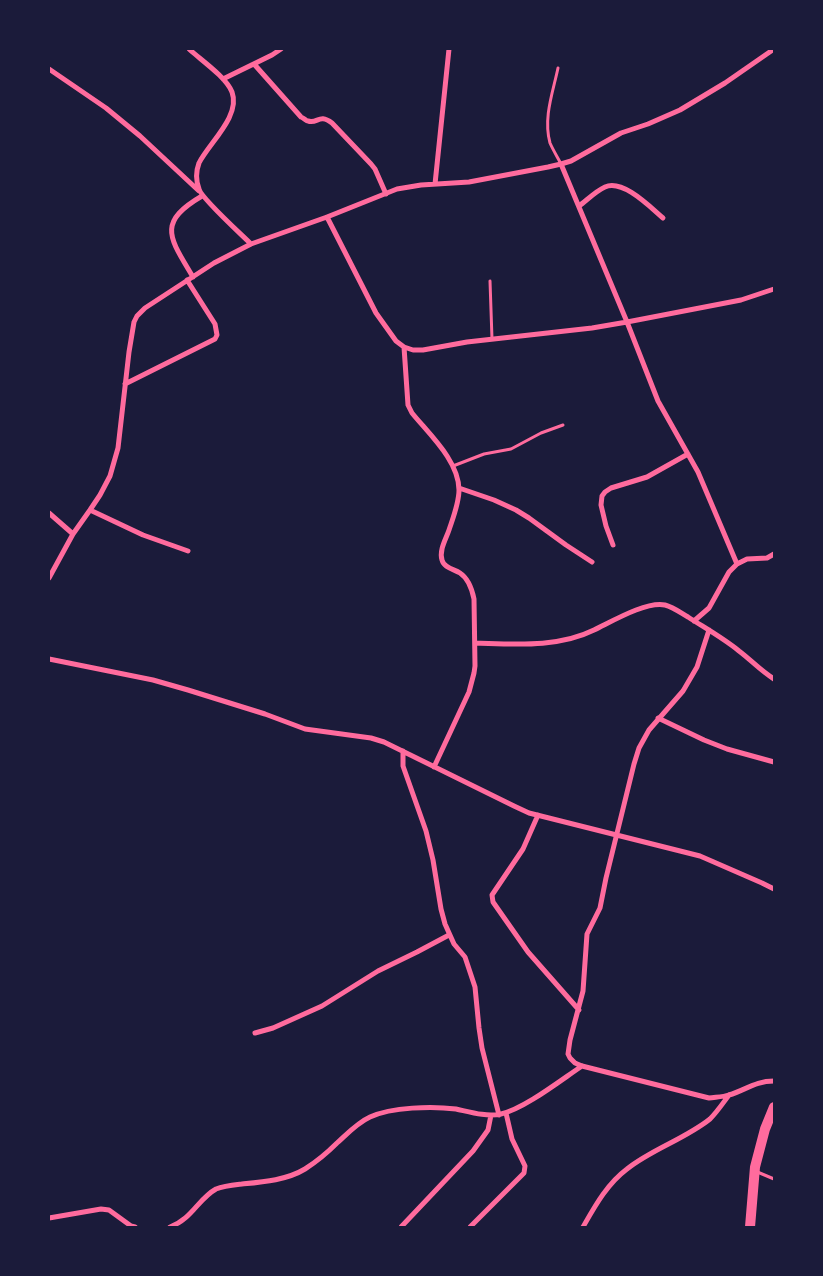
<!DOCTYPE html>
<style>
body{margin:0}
#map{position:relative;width:823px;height:1276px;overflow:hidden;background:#1b1b3a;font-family:Mulish,sans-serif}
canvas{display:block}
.frame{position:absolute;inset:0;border:50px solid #1b1b3a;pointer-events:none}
</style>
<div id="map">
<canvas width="823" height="1276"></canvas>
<div class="frame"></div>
</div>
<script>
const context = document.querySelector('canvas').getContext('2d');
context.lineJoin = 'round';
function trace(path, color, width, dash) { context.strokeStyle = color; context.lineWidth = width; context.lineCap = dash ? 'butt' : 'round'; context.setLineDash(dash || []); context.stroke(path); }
trace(new Path2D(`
 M558 68C553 92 543 118 550 143 553 150 558 158 561 164
 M490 281 492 339
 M453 466 484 454 511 449 541 433 563 425
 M755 1171 774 1179`), '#ff6b9d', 3);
trace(new Path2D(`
 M189 49C201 60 226 77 232 92 241 116 209 143 199 163 196 171 196 181 199 189 201 198 242 235 251 244
 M254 64 301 117C304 118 306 121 308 121 318 124 319 113 332 123L371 164 375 169 386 194
 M49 69 106 108 140 136 199 191
 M223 79 272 55 281 49
 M561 164 627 322 658 401 698 472 737 564
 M435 184 449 49
 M579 206C587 200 596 191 605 187 623 179 650 207 663 218
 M327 217 376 313 396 341 404 347 413 350H423L467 342 592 328 627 322 741 300 774 289
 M193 277C170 238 156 223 202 196
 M404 347 408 405 412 413C429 434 459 461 459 490 459 503 453 518 449 530 446 539 439 550 442 560 444 568 454 569 460 573 469 579 472 589 474 599L475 666 474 673 469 692 434 767
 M125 384 215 339 217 335 215 324 187 280
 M459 488 494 500 516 510 529 518 566 545 592 562
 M90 510 143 535 188 551
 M49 513 73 534
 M613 545 606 526 601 505 602 496 605 492 611 488 647 477 688 454
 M49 578 73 534 90 510 100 495 110 476 118 448 129 352 134 322 137 316 145 308 214 263 251 244 327 217 397 189 421 185 469 182 548 167 561 164 571 161 621 133 648 124 680 110 725 83 774 49
 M694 621 709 608 729 572 737 564 747 559 767 558 774 554
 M709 630 697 667 683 691 649 730 639 748 634 764 606 878 600 908 587 934 583 991 570 1040 568 1054 570 1058 575 1063 582 1066 709 1098C716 1097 723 1097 729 1095 746 1090 755 1081 774 1081
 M475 643C514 644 558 648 594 630 611 622 646 601 665 605 673 607 681 613 688 617 705 628 723 638 739 651 751 660 761 671 774 679
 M49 659 153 680 188 690 265 714 305 729 371 738 384 742 514 806 529 813 700 856 762 883 774 889
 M658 718 704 740 727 749 774 762
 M403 751V766L426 831 433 860 441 909 445 924 454 944 465 957 475 987 479 1028 482 1048 499 1115
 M538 815 523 849 492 895 493 902 528 952 579 1010
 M255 1033 273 1028 322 1006 378 971 417 952 449 935
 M49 1218 101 1209 109 1210 131 1226 135 1227
 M170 1227C192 1219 198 1199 216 1189 224 1186 234 1185 242 1184 263 1182 287 1180 305 1169 316 1162 327 1153 337 1143 347 1134 357 1123 370 1117 392 1107 432 1106 456 1109 470 1112 486 1117 501 1114 524 1109 561 1080 582 1066
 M401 1227 473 1151 488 1130 491 1115
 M470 1227 524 1173 525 1166 512 1139 506 1113
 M583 1227C595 1206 607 1184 627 1169 652 1149 685 1139 710 1119 717 1112 723 1103 729 1095`), '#ff6b9d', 5);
trace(new Path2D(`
 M750 1227 755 1167 765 1129 774 1107`), '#ff6b9d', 10);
</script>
